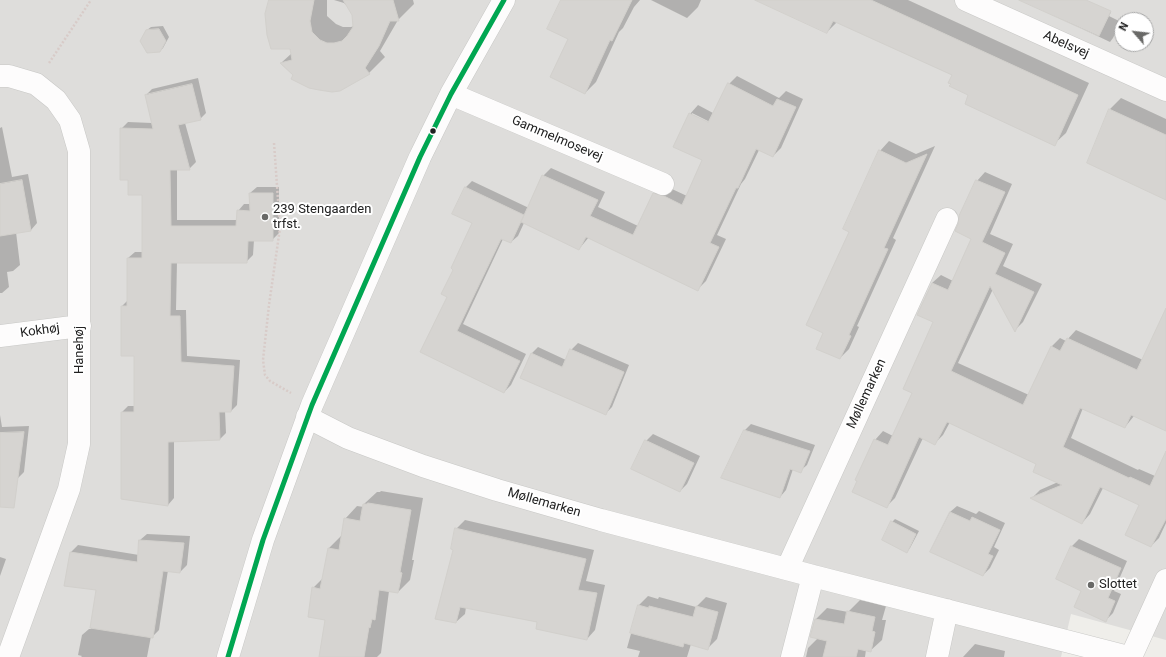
<!DOCTYPE html>
<meta charset="utf-8">
<style>
body{margin:0}
#map{position:relative;width:1166px;height:657px;overflow:hidden;background:#efeeea;font-family:Roboto,sans-serif}
canvas{display:block}
.north{position:absolute;left:1114px;top:12px;width:40px;height:40px;box-sizing:border-box;background:#fff;border:1px solid #a6a6a6;border-radius:50%;rotate:298deg;font-size:11px;font-weight:700;line-height:16px;text-align:center;color:#212121}
.north::after{content:'';display:block;margin:auto;width:14px;height:18px;background:#696967;clip-path:polygon(50% 0,100% 100%,50% 72%,0 100%)}
</style>
<div id="map">
<canvas width="1166" height="657"></canvas>
<div class="north">N</div>
</div>
<script>
const context = document.querySelector('canvas').getContext('2d');
context.lineJoin = 'round';
function fillPath(path, color) { context.fillStyle = color; context.fill(path, 'evenodd'); }
function trace(path, color, width, dash) { context.strokeStyle = color; context.lineWidth = width; context.lineCap = dash ? 'butt' : 'round'; context.setLineDash(dash || []); context.stroke(path); }
function drawText(font, color, halo, rows, align = 'center') {
  context.font = font + ' Roboto,sans-serif'; context.lineWidth = 4; context.setLineDash([]); context.textBaseline = 'middle'; context.strokeStyle = halo; context.fillStyle = color; for (const [text, x, y, turn = 0] of rows) {
    context.save(); context.translate(x, y); context.rotate((+turn || 0) * Math.PI / 180); context.textAlign = isNaN(turn) ? turn : align; if (halo) context.strokeText(text, 0, 0); context.fillText(text, 0, 0); context.restore();
  }
}
fillPath(new Path2D(`
 M0 0H1166V640L1071 614 1061 657H0ZM1122 20H1146V44H1122Z`), '#dedddb');
fillPath(new Path2D(`
 M270 0H327V16L336 24 343 27H351L354 26 353 15 349 8 344 3 334 0H413L414 4 398 20 380 51 385 57 369 73 294 75 281 63 292 53Z
 M591 0H640L634 7 623 28 619 32 596 82 585 93Z
 M651 0H701L698 7 687 18Z
 M764 0H908L1089 83 1066 133 1054 144 970 95 953 75 837 22 827 32Z
 M1022 0H1084L1111 12 1109 16 1121 22 1113 38 1110 42Z
 M163 26 169 37 163 48 160 51 147 30 151 27Z
 M737 76 779 98 786 91 803 99 781 148 773 156 759 150 745 179 741 184 717 235 726 239 706 281 698 289 589 237 579 249 524 223 518 236 511 242 503 239 463 324 526 354 511 385 504 392 422 351 448 297 454 269 473 223 465 188 472 181 529 208 543 176 551 168 605 192 598 207 638 226 654 194 662 186 672 189 687 196 703 160 690 114 698 105 713 113 729 84ZM692 113 712 123V125L692 115Z
 M198 78 206 113 200 119 185 123 196 162 189 169H177V220H237L238 211 244 204H251L250 193 257 187H279V233L272 240H254L253 255 246 262H177L176 310H186L187 356 240 360 237 405 231 411H225L226 433 220 439 174 441V498L168 505 122 499V412L128 406H135V355H122V306L128 300V258L135 252H143V194L129 179 121 129 128 122 152 123 146 95 152 89Z
 M1121 98 1166 119V199L1110 109Z
 M2 127 12 177 28 174 37 223 31 230 16 232 20 265 13 271 7 272 9 287 2 293H0V128Z
 M889 141 916 154 935 146 893 238 896 240 857 326 859 327 849 349 840 358 825 333 850 231 880 151Z
 M985 172 1012 184 990 234 1013 244 1003 266 1042 284 1023 322 1015 330 993 289 958 363 1029 395 1051 347 1060 338 1066 341 1076 330 1143 360 1166 318V426L1134 416 1125 427 1083 408 1071 438 1138 470 1139 469 1155 476 1166 460V523L1159 538 1151 546 1140 504 1103 488 1090 514 1082 523 1032 498 1040 490 1058 482 1038 463 950 422 943 435 935 443 923 438 895 498 887 506 875 440 883 431 893 436 913 393 935 322 932 283 941 275 953 281 973 238 977 181Z
 M578 343 629 365 612 407 606 413 521 377 532 353 538 347 566 360 571 350Z
 M0 415 2 427 29 426 24 472 17 479 0 476Z
 M751 424 815 445 807 465 800 471 793 469 786 490 780 497 722 477 745 430Z
 M653 434 700 456 687 484 680 491 646 441Z
 M381 491 423 498 412 560H414L410 580 398 592 389 591 381 653 377 657H320L326 619 313 588 323 578 329 548 341 536 345 519 357 506 364 507V504L377 492H380Z
 M957 506 976 514 979 511 1005 523 994 547 999 550 990 568 983 575 931 551 950 512Z
 M895 519 919 531 910 548 907 552 892 522Z
 M465 520 594 550 586 581 605 585 595 630 587 639 538 622 466 607 465 614 456 622 455 549 456 529Z
 M147 534 190 536 187 565 180 572 168 570 159 630 152 637 151 636 147 657H81L82 656 78 655 82 635 89 629H91L97 589 65 585 71 552 78 545 139 555 140 540Z
 M1079 539 1127 561 1114 591 1121 594 1113 613 1106 620 1082 590 1057 579 1072 546Z
 M0 557 6 559 0 576Z
 M648 596 658 599 659 597 696 607 706 597 727 603 717 639 708 648 691 644 687 657H638L640 651 627 648 639 605Z
 M860 600 886 606 882 620H886L882 640 870 651 866 650 865 657H806L808 648 818 638 816 619 827 608 848 612Z
 M975 644 1005 651 1004 657H963Z`), '#0003');
const building = new Path2D(`
 M269 0H314L310 21 312 32 320 40 327 43H334L342 41 347 36 353 27 352 15 343 0H393L399 21H390L379 46 365 68 370 74 340 91 332 92 319 90 309 88 291 79 293 75 280 63 292 60 290 49H271L267 35 265 14Z
 M561 0H632L612 41 610 40 585 94 550 77 568 39 547 29Z
 M755 0H871L1078 95 1055 146 965 104 968 95 949 86 951 84 948 83 952 75 833 21 827 33Z
 M1019 0H1086L1111 11 1099 36Z
 M159 29 166 41 160 52 147 53 140 41 146 30Z
 M728 83 773 106 777 99 796 107 773 157 756 149 738 188H736L710 243 719 247 698 291 586 237 579 250 521 222 542 175 598 200 590 216 633 235 653 193 664 196 682 205 702 160 673 147 689 113 708 122Z
 M192 84 201 120 178 125 190 170H170L171 226H236L237 210 250 211 249 193H273V241H248L247 263H171L170 316H180L181 362 234 366 231 412H219L220 440 168 442V506L121 499V412H134V356H121V306H127V258H142V195H128V180H120V128L153 129 145 95Z
 M1109 109 1166 135V200L1087 163Z
 M879 150 906 163 927 154 884 248 888 249 849 335 851 336 840 359 816 349 823 333 806 325 849 232 843 229Z
 M22 180 31 231 0 236V184Z
 M976 180 1005 192 982 242 1005 253 995 274 1034 292 1015 332 990 286 951 371 1023 405 1051 346 1060 351 1067 338 1137 370 1166 308V431L1131 415 1125 428 1080 408 1063 447 1129 478 1130 477 1150 486 1166 451V519L1151 547 1125 535 1139 505 1100 487 1082 524 1030 498 1062 485 1033 472 1036 464 947 422 935 445 919 437 887 508 852 492 857 481 855 480 874 439 888 445 912 393 903 389 933 322 917 315 932 283 948 290 971 239 955 231 958 224 959 216Z
 M465 187 524 215 511 243 501 239 457 331 520 361 504 393 420 352 447 297 441 294 453 270 451 268 472 223 452 214Z
 M570 349 624 372 606 415 520 378 531 353 562 367Z
 M744 430 810 451 801 473 790 469 780 498 721 478Z
 M24 432 14 508 0 507V433Z
 M645 440 694 463 680 492 631 469Z
 M368 503 411 510 400 572 402 573 398 593 379 590 375 620 372 619 370 628 369 627 364 657H319L325 620 308 617 312 587 320 589 328 548 339 550 344 518 360 521 363 504H367Z
 M950 512 970 521 972 517 1000 530 988 554 993 556 983 576 930 552Z
 M891 521 916 534 907 553 882 540Z
 M455 528 586 559 578 590 597 593 587 640 536 629 537 622 460 607 456 623 435 619 453 550 451 549Z
 M139 540 184 543 180 573 163 571 153 638 90 628 96 590 64 586 70 552 137 562Z
 M1071 546 1121 568 1108 598 1115 601 1106 622 1074 607 1081 591 1056 579Z
 M638 605 649 608V606L693 617 696 606 718 612 708 650 684 643 683 647 630 633Z
 M847 611 875 617 872 631 875 632 871 652 858 649 856 657H823L827 641 810 637 815 619 844 624Z`);
fillPath(building, '#d6d4d1');
trace(building, '#d2d0cc', 1);
const minor = new Path2D(`
 M966 0 1166 90
 M0 76H9L36 84 56 100 70 120 79 151V444L69 489 8 657
 M451 94 663 184
 M0 336 80 326
 M307 417 348 438 423 466 497 490 601 520 813 576 1128 657
 M787 569 947 219
 M228 657 263 540 312 405 420 157 451 94 504 0
 M792 657 813 576
 M937 657 947 610
 M1131 657 1166 580`);
trace(minor, '#c8c8c6', 23);
trace(new Path2D(`
 M49 63 91 0
 M274 143 280 228 269 305 263 360 265 375 270 381 291 393`), '#d8cbc8', 2.5, [2, 2]);
trace(minor, '#fdfcfc', 22);
trace(new Path2D(`
 M228 657 263 540 312 405 420 157 451 94 504 0`), '#00a651', 5);
for (const [x, y, r, color] of [
 [433,131,3.5,"#212121"],
 [265,217,4,"#696967"],
 [1091,585,4,"#696967"]
]) { const dot = new Path2D(); dot.arc(x, y, r, 0, 2 * Math.PI); context.fillStyle = color; context.fill(dot); trace(dot, '#fff', 1.5); }
drawText('13px', '#212121', '#fff', [
 ["Abelsvej",1066,45,24],
 ["Gammelmosevej",557,139,23],
 ["Kokhøj",40,331,-8],
 ["Hanehøj",80,350,-90],
 ["Møllemarken",867,394,-65],
 ["Møllemarken",544,503,16]
]);
drawText('13px', '#212121', '#fff', [
 ["239 Stengaarden",273,210],
 ["trfst.",273,225],
 ["Slottet",1099,585]
], 'left');
</script>
